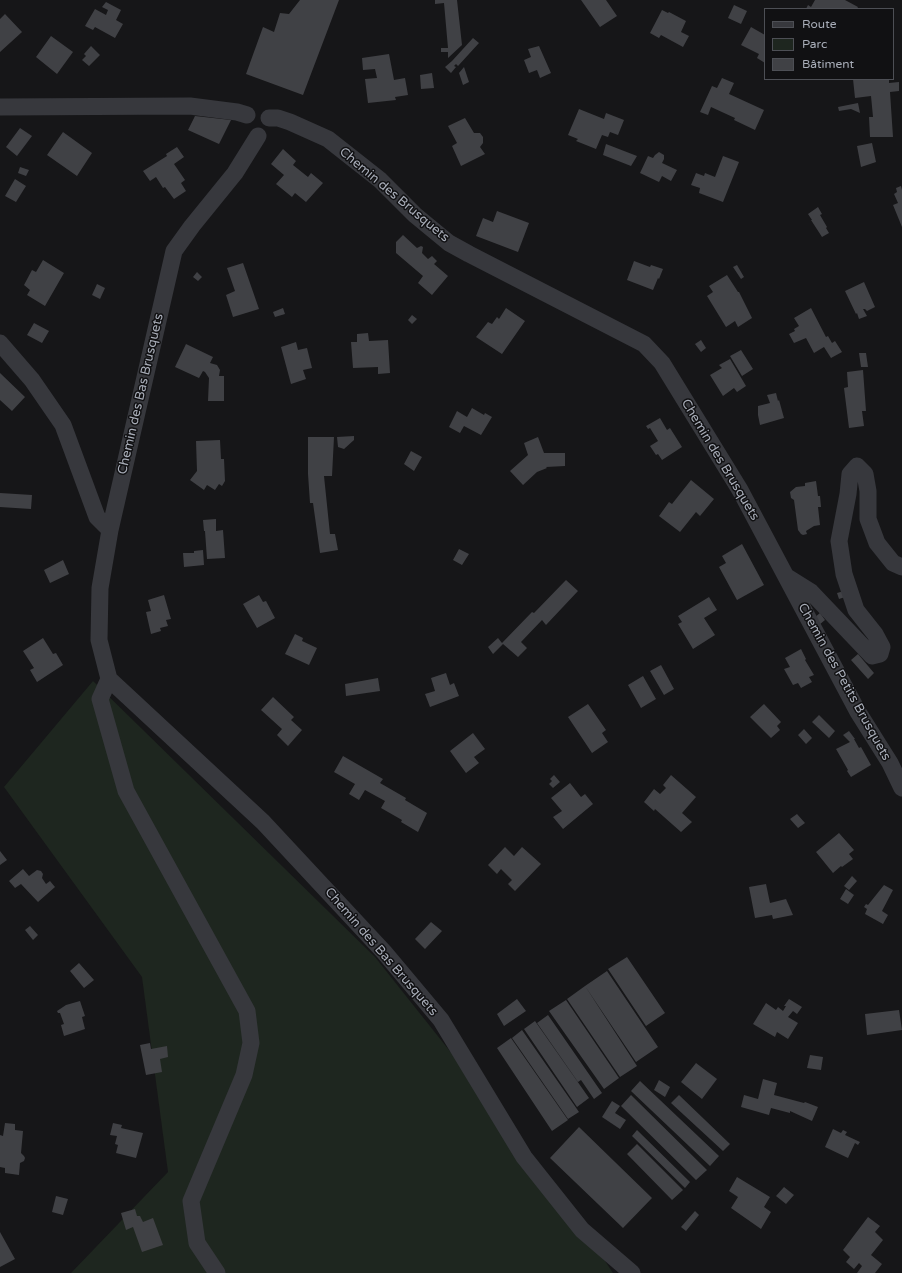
<!DOCTYPE html>
<meta charset="utf-8">
<style>
body{margin:0}
#map{position:relative;width:902px;height:1273px;overflow:hidden;background:#161618;font-family:"Varela Round",sans-serif}
canvas{display:block}
.legend{position:absolute;left:764px;top:8px;width:130px;height:72px;box-sizing:border-box;background:#111113;border:1px solid #4d4f55;margin:0;padding:5px 7px;list-style:none;font-size:12px;color:#a8adb8}
.legend li{display:flex;align-items:center;gap:8px;height:20px}
.legend b{width:20px;border:1px solid #4d4f55}
</style>
<div id="map">
<canvas width="902" height="1273"></canvas>
<ul class="legend">
<li><b style="height:5px;background:#37383d"></b>Route</li>
<li><b style="height:11px;background:#1e261f"></b>Parc</li>
<li><b style="height:11px;background:#404145"></b>Bâtiment</li>
</ul>
</div>
<script>
const context = document.querySelector('canvas').getContext('2d');
context.lineJoin = 'round';
function fillPath(path, color) { context.fillStyle = color; context.fill(path, 'evenodd'); }
function trace(path, color, width, dash) { context.strokeStyle = color; context.lineWidth = width; context.lineCap = dash ? 'butt' : 'round'; context.setLineDash(dash || []); context.stroke(path); }
function drawText(font, color, halo, rows, align = 'center') {
  context.font = font + ' "Varela Round",sans-serif'; context.lineWidth = 3; context.setLineDash([]); context.textBaseline = 'middle'; context.strokeStyle = halo; context.fillStyle = color; for (const [text, x, y, turn = 0] of rows) {
    context.save(); context.translate(x, y); context.rotate((+turn || 0) * Math.PI / 180); context.textAlign = isNaN(turn) ? turn : align; if (halo) context.strokeText(text, 0, 0); context.fillText(text, 0, 0); context.restore();
  }
}
fillPath(new Path2D(`
 M93 681 375 957 546 1172 613 1273H71L168 1172 142 977 4 787Z`), '#1e261f');
fillPath(new Path2D(`
 M300 0H339L303 95 246 74 263 27 274 32 280 13 289 14Z
 M435 0H457L462 45 448 58V52H441V48H448L444 3 435 4Z
 M581 0H606L617 16 600 27Z
 M815 0H845L858 7 857 9H806L808 5 811 7Z
 M106 2 121 10 116 20 123 24 115 38 95 27 93 30 85 26 95 9 106 15 108 10 102 7Z
 M734 5 747 11 741 24 728 18Z
 M662 10 668 13 669 12 686 21 681 32 689 36 683 47 661 35 659 38 650 33Z
 M5 14 22 32 0 52V19Z
 M751 27 765 35V63L757 58 759 54 741 45Z
 M51 36 73 52 57 74 36 57Z
 M473 38 479 43 458 66 456 64 454 66 456 67 451 73 445 67 452 61Z
 M91 46 100 55 89 66 82 60 86 56 84 54Z
 M539 46 551 73 540 78 537 70 529 73 524 60 531 57 528 49Z
 M389 54 394 80 405 78 408 95 395 97 396 100 368 103 365 79 377 78 375 69 363 70 362 58Z
 M464 67 469 82 463 85 459 73Z
 M432 73 434 88 421 89 420 75Z
 M722 78 734 83 729 94 764 110 755 130 734 120 735 118 711 107 708 115 700 112 712 86 717 88Z
 M853 79H889V83L899 82V91L890 92 893 137H870L869 117H873L871 96 855 98Z
 M858 103 860 113 851 109 839 111 838 107Z
 M579 109 604 119 606 113 624 120 618 135 610 132 608 137 602 135 596 149 576 141 578 139 568 135Z
 M195 116 231 120 219 144 188 130Z
 M465 118 474 133H480L483 137V143L480 147 485 154 461 166 452 146 457 143 448 126Z
 M20 128 32 136 17 156 6 147Z
 M63 132 92 153 77 176 47 155Z
 M872 143 876 162 861 167 857 146Z
 M606 144 637 156 631 166 603 155Z
 M177 147 184 157 174 164 185 180 181 183 186 191 174 199 165 187 163 188 156 177 150 181 143 171 167 156 166 154Z
 M283 149 296 161 293 165 308 177 311 173 323 183 306 202 295 193 292 197 276 184 284 175 271 164Z
 M659 152 664 155V159L662 163 677 170 671 181 662 176 659 182 640 173 648 156 653 158 655 155Z
 M723 156 739 162 723 202 699 193 700 188 691 185 696 173 704 176 705 173 715 177Z
 M20 167 29 170 26 176 18 173Z
 M15 179 26 186 16 202 5 196Z
 M901 186 902 190V227L893 205 898 203 894 194 897 192 896 188Z
 M818 207 822 214 820 215 827 227 826 228 829 233 822 237 811 220H812L808 214Z
 M497 211 529 223 518 252 476 236 483 218 493 222Z
 M403 235 417 248 421 246 423 247 422 253 428 259 432 256 437 261 434 264 448 276 432 295 418 283 423 276 396 253V242Z
 M43 260 64 273 45 306 27 295 30 290 24 285 32 270 36 272Z
 M634 261 650 267 651 265 663 269 659 279 658 278 653 290 627 280Z
 M243 263 259 309 233 317 226 295 235 291 227 268Z
 M737 265 744 277 741 279 733 267Z
 M197 272 202 277 198 281 193 277Z
 M727 275 738 292H739L752 318 738 327 735 321 726 327 707 296 713 292 709 286Z
 M864 282 875 307 867 311 865 309H863L867 316 859 319 857 313 856 314 845 291Z
 M97 284 105 288 100 299 92 295Z
 M283 308 285 314 275 317 273 312Z
 M506 308 525 321 502 354 476 337 488 322 492 324 497 317 499 319Z
 M811 308 826 337 828 336 832 343 835 341 842 352 831 358 824 347 814 353 806 338 794 343 789 334 795 331 794 329 799 326 794 318Z
 M412 315 417 319 412 324 408 320Z
 M34 323 49 331 42 343 27 335Z
 M368 333 369 341 388 340 390 373 378 374V367L353 368 351 342H357V334Z
 M701 340 706 348 701 352 695 344Z
 M296 342 298 350 307 348 312 368 303 370 306 379 291 384 281 347Z
 M186 344 213 357 210 363 217 365 220 370 219 376H224V401H208L209 378 205 372 203 371 199 378 175 367Z
 M741 350 753 369 742 376 730 356Z
 M859 353H866L868 367H861Z
 M730 359 746 386 737 392 734 388 723 396 710 375 722 368 719 365Z
 M863 370 866 411H862L864 426 849 428 844 388 848 387 847 372Z
 M0 373 25 397 12 411 0 400Z
 M776 393 778 401 779 400 784 418 760 425 758 415V406L770 403 767 395Z
 M472 408 484 415 485 413 492 417 481 435 464 426 460 433 449 427 457 411 467 417Z
 M660 418 667 430 670 428 682 447 662 460 658 454 656 455 650 446 658 441 650 428 648 429 646 426Z
 M354 436V440L344 449 338 447 337 437Z
 M308 437H334L332 476H324L330 534H335L338 550 320 553 313 503H310L308 474Z
 M538 437 544 453H565V466L546 467 547 468 537 472 523 485 510 471 528 455 524 443Z
 M220 440 221 459H224L225 481 222 486 219 484 215 490 207 485 204 490 190 480 197 471 196 441Z
 M411 451 422 457 414 471 404 464Z
 M691 480 714 499 700 516 696 512 680 532 659 516 669 502 672 504Z
 M816 481 818 496H820L821 507H818L820 525 814 526 806 531 807 534 803 535 801 534 798 530 794 500 791 498 790 492 796 487 805 486V483Z
 M0 493 32 495 31 509 0 507Z
 M216 519V531L223 530 225 558 207 559 205 531H204L203 520Z
 M742 544 764 585 737 600 719 567 726 563 722 556Z
 M459 549 469 554 462 565 453 560Z
 M203 550 204 565 184 567 183 553H194V551Z
 M63 560 69 574 50 583 44 570Z
 M566 580 578 591 546 625 542 620 521 642 527 648 518 657 503 644 493 654 488 647 498 638 502 643 532 612 534 613Z
 M844 591 845 597 839 599 837 593Z
 M164 595 171 619 166 620 168 626 160 628 161 631 151 634 146 612 151 611 148 600Z
 M259 595 263 602 266 601 275 618 257 628 243 604Z
 M709 597 717 610 704 618 715 635 693 649 678 624 682 622 678 616Z
 M820 613 825 620 819 625 814 618Z
 M295 634 303 638 302 641 317 648 309 665 285 654Z
 M43 638 53 654 56 653 63 665 37 682 30 670 34 668 23 651Z
 M801 649 806 659 805 660 814 675 809 677 812 682 801 688 798 683 793 685 784 669 790 667 785 658Z
 M858 654 874 673 868 679 851 660Z
 M661 665 674 689 664 695 650 671Z
 M446 673 450 685 454 683 459 696 430 707 425 694 435 691 431 678Z
 M643 676 656 699 641 708 628 685Z
 M378 678 380 691 346 696 345 684Z
 M273 697 294 717 291 720 302 730 288 746 277 735 282 729 261 710Z
 M588 704 606 730 602 733 608 742 592 753 568 717Z
 M764 704 781 722 777 726 780 730 771 738 750 717Z
 M819 715 835 731 829 738 812 722Z
 M804 729 812 738 806 744 798 735Z
 M849 731 855 739H854L859 748 861 747 871 765 851 777 847 771 848 770 836 749 850 742 843 735Z
 M473 733 485 749 474 757 479 763 466 773 450 751Z
 M343 756 383 779 380 783 406 798 405 800 427 813 418 832 401 822 402 820 381 808 385 801 365 790 359 800 349 794 355 784 334 772Z
 M554 775 560 782 553 788 549 784 552 781 550 779Z
 M671 775 696 797 682 813 692 822 681 832 655 809 654 811 644 802 654 789 660 794 666 788 663 785Z
 M570 783 581 797 585 794 593 804 563 829 553 817 562 811 551 798Z
 M797 814 805 823 798 828 790 819Z
 M839 833 854 850 849 854 853 859 842 867 841 866 833 873 816 852Z
 M505 847 514 856 522 847 541 864 515 891 508 884 512 880 501 869 497 874 488 865Z
 M0 851 7 860 0 865Z
 M23 869 29 876 37 870 41 871 43 874 42 878 46 884 50 881 55 887 38 902 21 884 15 888 9 881Z
 M852 876 857 881 849 890 844 886Z
 M766 884 770 903 786 899 793 915 773 919 772 915 755 918 749 887Z
 M884 885 893 890 882 911 888 915 883 924 865 914 867 909 864 907 866 904 868 905Z
 M846 889 854 895 848 904 840 899Z
 M431 922 442 931 425 949 415 939Z
 M30 926 38 935 33 940 25 930Z
 M627 957 665 1013 646 1026 608 969Z
 M79 963 94 980 84 988 70 971Z
 M607 971 658 1047 636 1062 585 986Z
 M585 986 637 1066 620 1077 567 999Z
 M517 999 526 1011 504 1026 497 1014Z
 M789 999 802 1007 797 1014 793 1011 788 1017 798 1023 788 1039 777 1032 775 1037 753 1024 766 1003 776 1010 778 1007 783 1011 786 1006H784Z
 M566 1000 619 1078 604 1089 549 1011Z
 M80 1001 85 1016 82 1017 85 1029 64 1036 61 1025 64 1024 60 1013H58L57 1011 66 1005Z
 M899 1010 902 1030 867 1035 865 1014Z
 M548 1015 602 1093 594 1099 581 1080 578 1082 537 1023Z
 M535 1021 589 1098 577 1107 524 1029Z
 M522 1030 579 1112 568 1119 512 1038Z
 M511 1038 568 1120 552 1131 497 1048Z
 M150 1043 151 1049 167 1046 168 1057 160 1059 162 1072 146 1075 140 1045Z
 M810 1055 823 1057 821 1070 807 1068Z
 M696 1063 717 1079 702 1099 681 1082Z
 M763 1079 777 1083 774 1095 804 1103 805 1102 818 1107 812 1121 790 1111V1113L771 1108 769 1115 741 1107 744 1095 758 1099Z
 M659 1080 670 1087 665 1097 654 1090Z
 M640 1081 719 1156 710 1166 631 1091Z
 M631 1095 707 1170 696 1180 621 1106Z
 M679 1095 730 1144 723 1151 671 1103Z
 M612 1101 620 1106 615 1113 626 1120 620 1129 602 1117Z
 M5 1123 15 1124V1130L23 1131 21 1153 24 1156 25 1158 24 1161 20 1163 19 1175 5 1173V1168L0 1167V1135L3 1136Z
 M113 1123 122 1125 121 1128 143 1133 136 1158 116 1153 118 1145 115 1144 117 1136 110 1135Z
 M579 1127 652 1198 623 1228 550 1158Z
 M833 1129 841 1133 843 1130 847 1132 845 1135 860 1142 858 1145 855 1143 848 1158 825 1147Z
 M637 1130 690 1182 685 1188 632 1136Z
 M637 1144 683 1190 672 1200 627 1154Z
 M737 1177 770 1197 764 1207 771 1212 761 1229 731 1208 738 1197 729 1191Z
 M784 1187 794 1195 786 1204 776 1196Z
 M56 1196 68 1199 63 1215 52 1212Z
 M135 1209 137 1216H140L143 1222 153 1218 163 1245 142 1252 133 1227 126 1230 121 1213Z
 M695 1211 699 1215 686 1231 681 1227Z
 M868 1217 880 1226 875 1232 883 1240 871 1255 882 1264 875 1273H857L862 1266 859 1263 854 1269 846 1262 850 1257 843 1250Z
 M0 1232 15 1259 0 1267Z`), '#404145');
trace(new Path2D(`
 M0 107 190 106 237 112 247 115
 M269 118H278L290 122 328 139 380 180 415 215 449 243 469 254 644 344 662 363 740 490 858 712 890 763 902 788
 M258 136 235 173 192 226 174 251 110 530 100 588 99 640 109 679 263 822 384 952 441 1020 524 1157 582 1230 632 1273
 M0 343 32 380 63 425 97 517 110 530
 M787 577 811 592 872 656 880 654 882 647 875 634 856 610 844 574 839 541 848 494 850 474 857 466 865 474 868 491V519L877 543 893 563 902 567
 M109 679 100 699 126 791 247 1011 251 1043 244 1075 191 1201 197 1243 217 1273`), '#37383d', 17);
drawText('13px', '#a8adb8', '#111113', [
 ["Chemin des Brusquets",394,195,40],
 ["Chemin des Bas Brusquets",141,394,-77],
 ["Chemin des Brusquets",720,460,59],
 ["Chemin des Petits Brusquets",844,682,61],
 ["Chemin des Bas Brusquets",381,952,49]
]);
</script>
